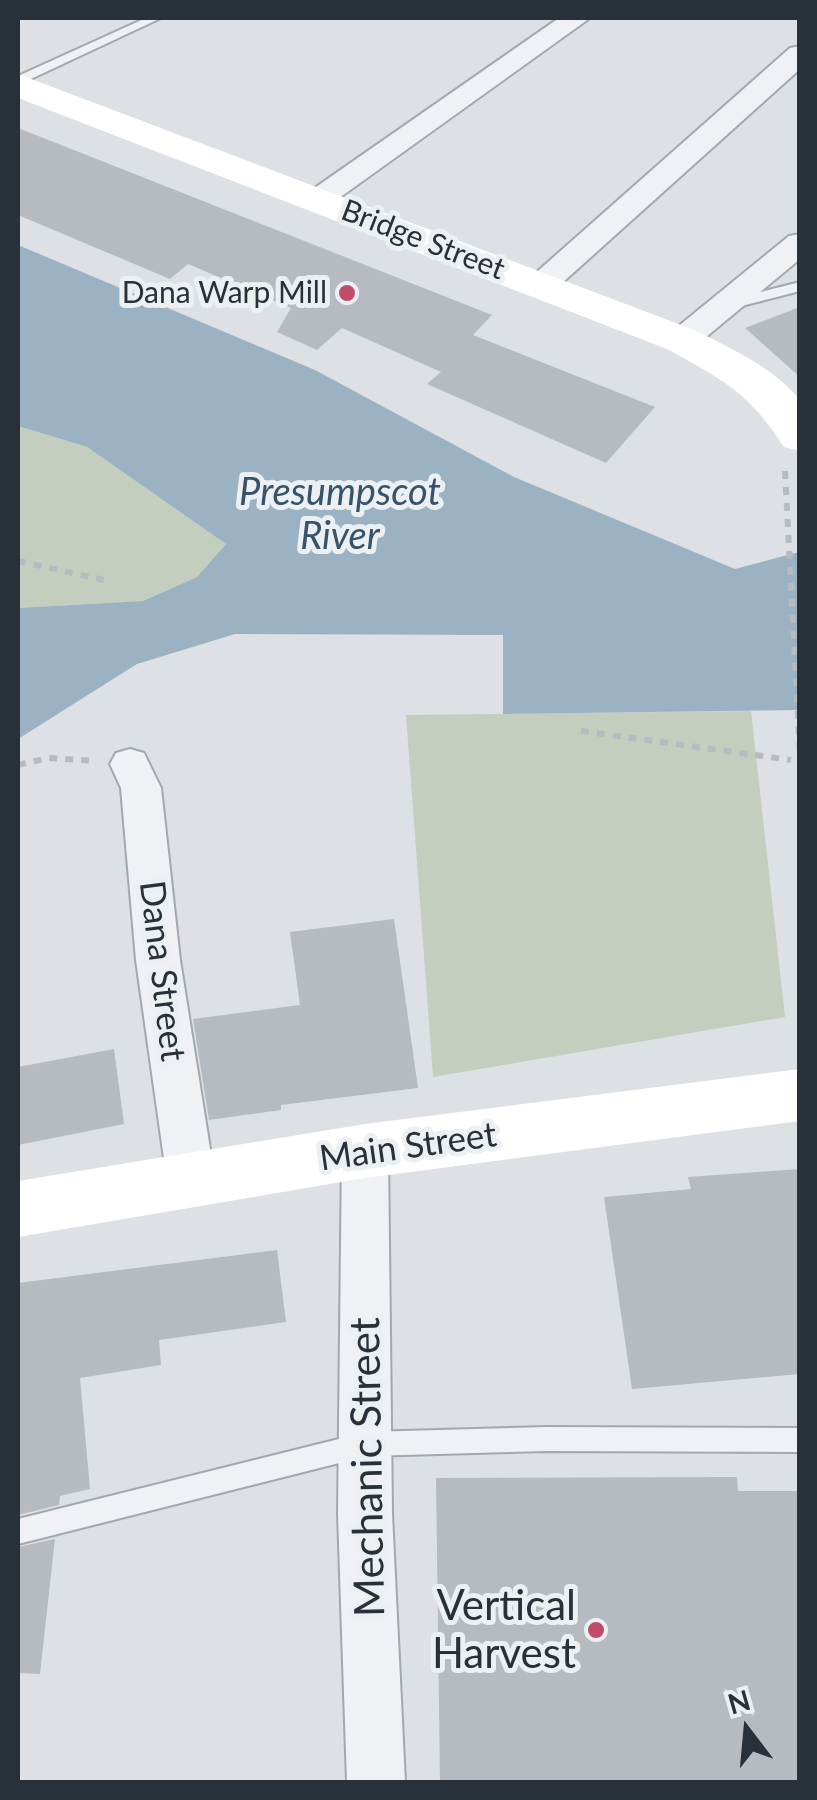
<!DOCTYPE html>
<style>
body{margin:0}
#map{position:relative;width:817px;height:1800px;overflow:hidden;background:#dde1e5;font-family:Lato,sans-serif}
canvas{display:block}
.frame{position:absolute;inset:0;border:20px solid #28303a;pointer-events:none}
.north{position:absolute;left:697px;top:1680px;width:100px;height:100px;-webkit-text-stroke:8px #ecf0f3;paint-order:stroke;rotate:344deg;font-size:28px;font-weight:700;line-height:40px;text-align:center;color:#28303a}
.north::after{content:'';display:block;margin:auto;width:35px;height:45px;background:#28303a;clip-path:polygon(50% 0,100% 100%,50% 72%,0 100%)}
</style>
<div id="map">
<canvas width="817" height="1800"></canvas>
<div class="frame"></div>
<div class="north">N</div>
</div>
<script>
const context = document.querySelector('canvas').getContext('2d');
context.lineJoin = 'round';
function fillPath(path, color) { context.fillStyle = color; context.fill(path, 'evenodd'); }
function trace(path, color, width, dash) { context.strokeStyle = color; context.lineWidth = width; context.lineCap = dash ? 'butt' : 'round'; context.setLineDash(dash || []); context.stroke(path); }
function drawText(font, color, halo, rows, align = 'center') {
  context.font = font + ' Lato,sans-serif'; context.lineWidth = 10; context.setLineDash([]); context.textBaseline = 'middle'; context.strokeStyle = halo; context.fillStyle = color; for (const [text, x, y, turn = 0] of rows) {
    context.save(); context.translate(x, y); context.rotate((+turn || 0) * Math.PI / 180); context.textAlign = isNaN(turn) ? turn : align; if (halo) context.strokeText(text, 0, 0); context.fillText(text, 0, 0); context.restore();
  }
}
fillPath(new Path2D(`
 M18 426 87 447 226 544 197 577 143 601 18 608Z
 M751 711 785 1017 433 1077 406 715Z`), '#c4cebf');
fillPath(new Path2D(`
 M18 245 315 370 514 477 735 569 799 552V710L503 714V635L235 634 137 664 18 739V608L143 601 197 577 226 544 87 447 18 426Z`), '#9bb2c2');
fillPath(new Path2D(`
 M18 128 492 315 473 335 655 407 606 463 427 384 441 372 342 328 317 350 277 332 291 308 188 264 170 279 18 215Z
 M800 307V377L745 328Z
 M394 919 418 1088 281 1105V1110L209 1120 193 1019 300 1005 290 932Z
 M114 1049 124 1124 18 1145V1067Z
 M800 1169V1374L632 1389 604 1197 691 1189 688 1177Z
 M277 1250 286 1322 159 1340 161 1365 80 1378 90 1489 60 1496 59 1505 18 1515V1283Z
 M737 1477 738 1491H800V1782H440L436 1478Z
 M55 1539 40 1674 18 1673V1547Z`), '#b5bbc1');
const lane = new Path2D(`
 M146 18H161L18 85V76Z
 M800 282V291L730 309 722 304 725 301Z
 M546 1427 800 1428V1452L546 1451 367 1456 18 1544V1519L367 1432Z`);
const street = new Path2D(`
 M559 18H590L328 206H306L302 200 306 194Z
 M800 46V69L552 292H530L525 285 530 278 790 48Z
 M800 234V259L694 347H670L666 340 670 333 789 236Z
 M130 749 144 753 161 788 180 960 215 1180 208 1195 191 1201 174 1195 167 1180 136 960 121 788 110 764 116 753Z
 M365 1130 382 1136 388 1151 392 1514 405 1782H347L338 1514 342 1151 348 1136Z`);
trace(lane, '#a3a8ae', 4);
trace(street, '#a3a8ae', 4);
trace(new Path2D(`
 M785 471 800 754
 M18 561 104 580
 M581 731 791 760
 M18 765 48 758 96 761`), '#b7bbc0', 6, [8, 8]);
fillPath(lane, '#eff1f4');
fillPath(street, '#eff1f4');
fillPath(new Path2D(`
 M18 74 697 331C733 350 773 367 800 400V451L784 447C749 392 723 380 667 349L18 98Z
 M800 1069V1121L365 1178 18 1237V1181L365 1124Z`), '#fff');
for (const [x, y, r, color] of [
 [347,293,10,"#c04c69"],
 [596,1630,10,"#c04c69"]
]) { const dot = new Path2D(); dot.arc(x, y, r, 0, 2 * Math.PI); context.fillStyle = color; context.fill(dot); trace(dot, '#ecf0f3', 4); }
drawText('30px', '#28303a', '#ecf0f3', [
 ["Bridge Street",423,240,21]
]);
drawText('30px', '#28303a', '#ecf0f3', [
 ["Dana Warp Mill",327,293]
], 'right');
drawText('35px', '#28303a', '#ecf0f3', [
 ["Dana Street",162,971,83],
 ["Main Street",408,1147,-8]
]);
drawText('italic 38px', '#36536a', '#ecf0f3', [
 ["Presumpscot",340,493],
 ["River",340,537]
]);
drawText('42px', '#28303a', '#ecf0f3', [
 ["Mechanic Street",368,1467,-91]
]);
drawText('42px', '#28303a', '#ecf0f3', [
 ["Vertical",576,1606],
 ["Harvest",576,1654]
], 'right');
</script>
